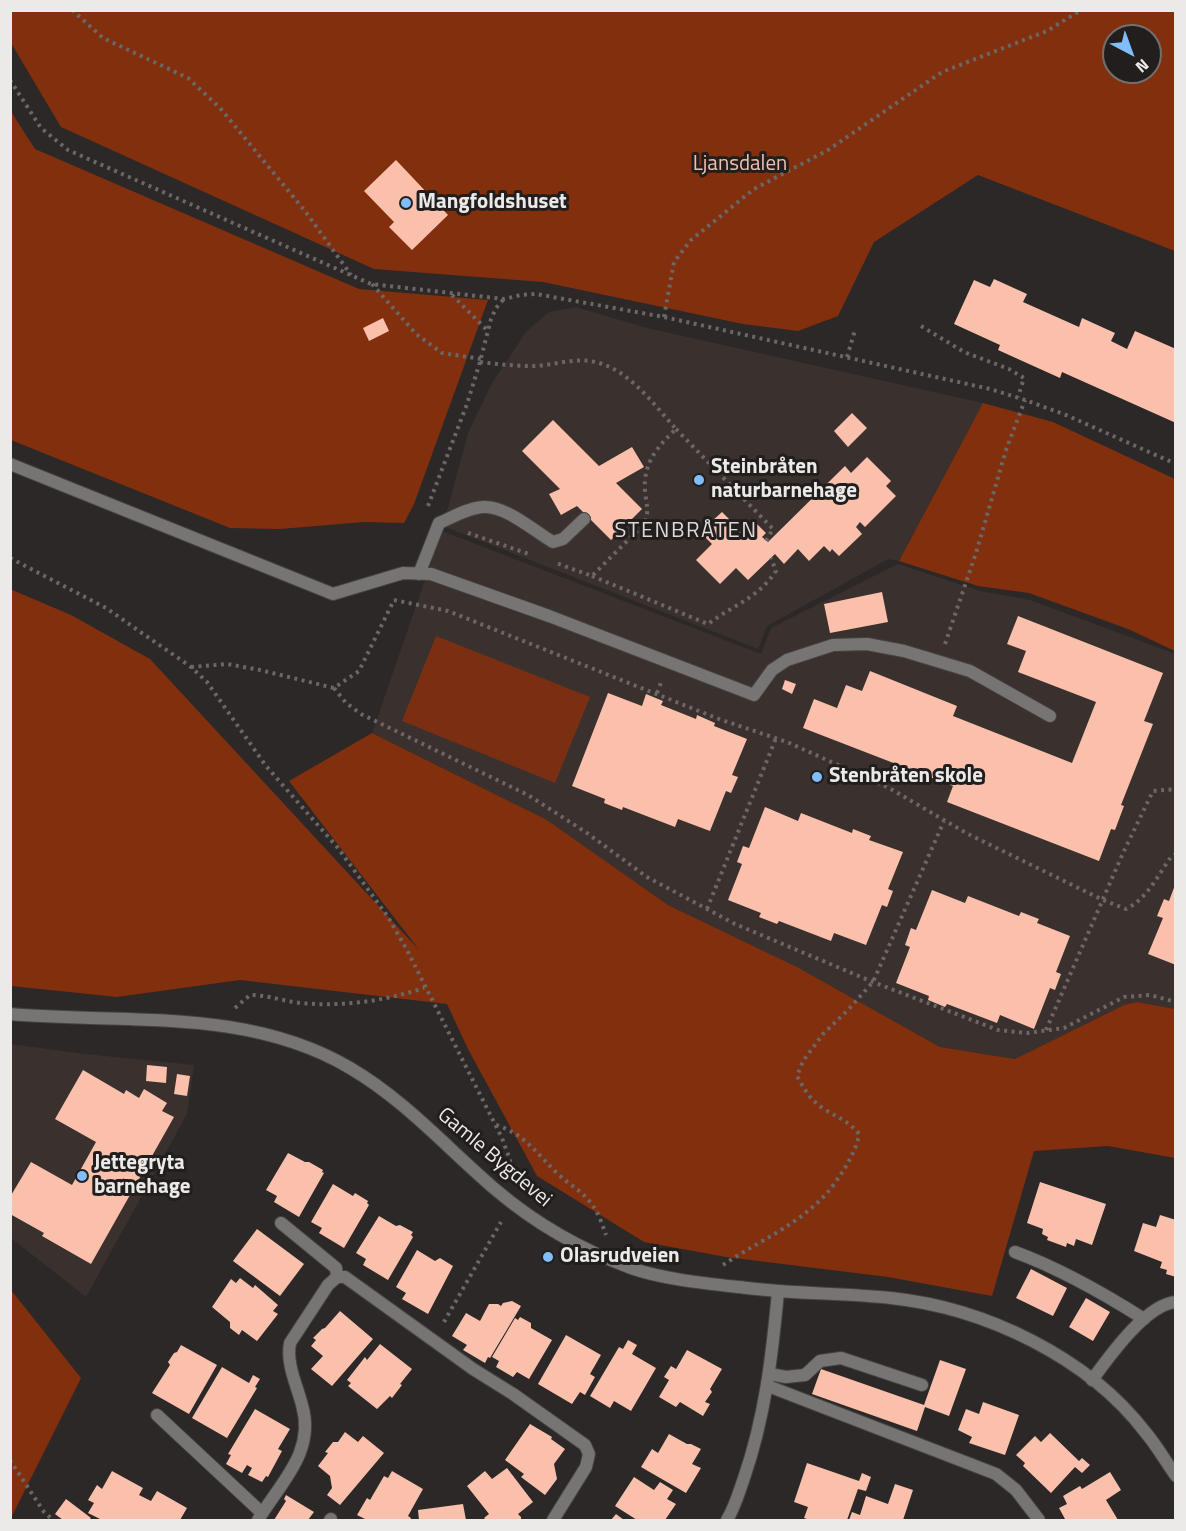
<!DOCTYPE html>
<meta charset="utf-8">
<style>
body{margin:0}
#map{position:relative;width:1186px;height:1531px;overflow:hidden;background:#2b2827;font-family:"Titillium Web",sans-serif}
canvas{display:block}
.frame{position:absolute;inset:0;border:12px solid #eceae9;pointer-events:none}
.north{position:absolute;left:1102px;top:24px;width:60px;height:60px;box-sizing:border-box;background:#211e1d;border:2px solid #72706f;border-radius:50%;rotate:139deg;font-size:16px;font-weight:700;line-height:24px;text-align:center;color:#eceae9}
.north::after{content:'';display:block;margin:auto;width:21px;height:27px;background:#80bdfa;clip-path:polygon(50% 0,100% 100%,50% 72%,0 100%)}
</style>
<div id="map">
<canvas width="1186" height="1531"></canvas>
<div class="frame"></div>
<div class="north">N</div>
</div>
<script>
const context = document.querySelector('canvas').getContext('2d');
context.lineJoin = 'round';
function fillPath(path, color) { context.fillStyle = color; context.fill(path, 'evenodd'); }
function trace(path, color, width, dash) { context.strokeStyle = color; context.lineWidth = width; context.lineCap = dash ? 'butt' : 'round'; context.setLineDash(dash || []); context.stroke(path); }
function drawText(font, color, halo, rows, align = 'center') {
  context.font = font + ' "Titillium Web",sans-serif'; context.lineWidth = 6; context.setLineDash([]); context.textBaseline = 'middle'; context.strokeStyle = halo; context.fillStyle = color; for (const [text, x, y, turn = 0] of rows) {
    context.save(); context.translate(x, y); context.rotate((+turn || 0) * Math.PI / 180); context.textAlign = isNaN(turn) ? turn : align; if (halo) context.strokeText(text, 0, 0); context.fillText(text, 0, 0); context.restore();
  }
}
fillPath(new Path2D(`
 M576 307 647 328 983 403 899 561 888 559 767 626 758 649 443 526 468 433 492 383 526 332 549 312Z
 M442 531 761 654 771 628 898 564 980 591 1030 600 1173 653 1175 655V1009L1138 1002 1124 1005 1015 1059 940 1047 797 967 668 905 547 820 372 733Z
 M10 1044 85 1054 194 1065 187 1114 86 1297 11 1238Z`), '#3a312e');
fillPath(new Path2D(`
 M436 636 590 697 555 783 402 721Z`), '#7a2f13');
fillPath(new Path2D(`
 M11 10 1175 11V251L978 175 874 242 838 316 798 331 743 324 543 282 374 269 61 127 11 43ZM1114 36H1150V72H1114Z
 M10 110 35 149 359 289 488 300 414 504 404 523 364 522 280 529 230 528 11 440Z
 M983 403 1053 422 1175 479V651L1128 629 1029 593 978 586 899 561Z
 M10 589 71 615 150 659 420 951 289 781 372 733 547 820 668 905 797 967 940 1047 1015 1059 1124 1005 1137 1002 1175 1009V1158L1108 1146 1034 1151 992 1296 888 1277 726 1257 644 1242 537 1176 468 1049 447 1004 240 980 117 997 11 986Z
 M11 1290 81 1378 11 1518Z`), '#822f0e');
fillPath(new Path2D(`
 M396 160 448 215 412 250 389 227 394 222 364 191Z
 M994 279 1027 294 1023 302 1079 327 1082 318 1115 333 1111 341 1127 349 1135 331 1176 349V423L1062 372 1060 378 998 350 1000 345 954 324 974 280 990 287Z
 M383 318 389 331 369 341 363 328Z
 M852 413 867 428 848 447 834 431Z
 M553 420 599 466 632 447 644 467 616 483 642 509 611 540 577 506 561 515 549 494 560 489 522 451Z
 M867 457 891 481 886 486 896 496 865 527 860 522 856 527 862 534 839 556 832 549 830 552 824 546 809 561 798 549 784 564 775 554 748 580 736 568 720 584 696 560 712 544 700 532 722 512 741 531 748 523 751 525 754 521 766 533 762 537 768 542 845 466 851 473Z
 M882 592 888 622 830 633 824 604Z
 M1018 616 1163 673 1144 721 1153 724 1121 805 1124 806 1115 830 1111 829 1099 861 947 802 953 786 803 728 814 699 837 708 846 685 862 691 870 671 957 706 953 716 1072 763 1096 702 1018 672 1026 651 1007 644Z
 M785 680 796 684 792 694 782 689Z
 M608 693 642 706 646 694 663 701 661 705 696 719 697 715 715 723 714 726 747 739 732 775 738 777 731 793 726 791 710 831 678 819 675 827 623 807 622 810 604 803 605 799 572 786Z
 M765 807 798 821 801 813 852 833 853 829 871 836 869 840 903 852 888 889 893 891 887 907 882 905 866 945 834 933 831 941 779 921 777 924 759 917 761 913 728 900 742 864 737 862 743 846 749 848Z
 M1175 885H1176V965L1148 954 1163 918 1157 916 1164 899 1169 901Z
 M932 890 965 903 968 896 1019 916 1021 912 1039 919 1037 923 1070 936 1056 972 1061 974 1055 990 1050 988 1034 1029 1000 1015 997 1023 947 1004 945 1007 928 1000 929 996 896 983 910 947 905 945 911 928 916 930Z
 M147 1065 167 1067 166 1083 146 1081Z
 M83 1070 124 1094 126 1090 139 1098 144 1089 167 1103 162 1111 174 1117 91 1264 42 1236 44 1233 10 1214V1197L31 1162 72 1185 96 1142 55 1119Z
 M177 1074 190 1076 187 1096 174 1094Z
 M288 1153 305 1162H309L323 1170 322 1172 324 1173 299 1217 274 1202 277 1196 266 1190Z
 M1040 1182 1106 1204 1092 1245 1076 1239 1074 1246 1067 1243 1066 1247 1047 1240 1048 1237 1042 1234 1043 1229 1027 1223Z
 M333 1184 353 1196 355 1193 368 1201 367 1203 369 1205 344 1248 319 1233 322 1228 311 1222Z
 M1160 1215 1176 1220V1277L1166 1274 1167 1270 1160 1268 1162 1262 1134 1251 1143 1223 1156 1227Z
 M379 1216 396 1226 400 1225 413 1232 411 1235 413 1237 388 1280 363 1265 366 1259 356 1253Z
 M257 1229 304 1264 280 1296 233 1261Z
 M417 1250 435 1261 440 1258 453 1266 428 1314 402 1299 406 1293 396 1287Z
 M1031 1269 1067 1288 1053 1316 1016 1298Z
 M240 1278 253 1288 255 1285 278 1305 273 1311 278 1314 257 1341 242 1330 239 1335 230 1328V1322L212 1307 231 1279 236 1283Z
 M1086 1298 1110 1312 1093 1341 1069 1327Z
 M512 1301 521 1306 490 1358 488 1357 485 1363 463 1350 467 1345 452 1336 466 1313 480 1321 489 1304H498L501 1306 503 1303Z
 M340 1311 373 1339 332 1386 311 1369 323 1356 311 1346 316 1340 313 1338 322 1329 325 1328Z
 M520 1317 531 1323V1328L552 1340 529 1379 517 1372 513 1377 496 1367 499 1361 492 1357 515 1318 518 1320Z
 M566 1335 601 1355 590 1374 595 1377 585 1395 580 1392 572 1404 538 1384Z
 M628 1340 637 1345 632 1354 656 1368 631 1411 614 1401 610 1408 590 1396 619 1347 623 1349Z
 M380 1344 412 1369 400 1384 402 1385 392 1398 390 1396 377 1409 348 1386 351 1383 347 1380 365 1357 367 1360Z
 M181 1345 217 1365 189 1414 152 1393 170 1365 168 1362 174 1353 177 1352Z
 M687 1350 722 1369 710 1389 712 1392 705 1402 710 1404 703 1416 680 1402 676 1407 659 1397 669 1380 664 1377 671 1366 676 1369Z
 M940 1360 966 1369 949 1416 925 1407 917 1431 812 1394 821 1369 924 1405Z
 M222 1367 249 1383 253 1375 260 1379 255 1387 257 1388 227 1438 192 1418Z
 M983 1402 1019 1415 1005 1455 969 1443 972 1437 958 1430 966 1409 979 1414Z
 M255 1409 290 1429 278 1449 282 1451 268 1477 266 1476 262 1482 248 1475 252 1468 247 1465 242 1473 226 1464 231 1455 228 1454Z
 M530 1424 552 1437 551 1439 565 1449 554 1464 557 1479 545 1495 521 1477 524 1474 505 1460Z
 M345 1432 358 1442 363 1436 384 1453 340 1505 327 1495 332 1488 330 1476 318 1466 328 1453 325 1452 333 1442H338Z
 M1050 1433 1079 1461 1082 1458 1090 1465 1082 1473 1075 1467 1051 1493 1023 1466 1025 1463 1016 1455 1035 1436 1041 1442Z
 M669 1434 687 1444H691L701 1449 692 1464 701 1468 686 1493 641 1467 652 1449 658 1453Z
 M807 1463 859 1481 862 1473 871 1477 866 1491 858 1489 847 1520H810L804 1518 808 1507 794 1502Z
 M507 1468 533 1502 518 1514 521 1517V1520H486L484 1518 489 1514 467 1486 485 1471 492 1479Z
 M112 1471 143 1488 139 1495 151 1501 157 1491 187 1508 180 1520H102L88 1513 94 1503 88 1500 97 1485 102 1489Z
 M392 1471 423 1489 408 1516 411 1518 410 1520H367L357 1515 367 1498 370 1500 384 1476 388 1478Z
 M1110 1472 1121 1490 1106 1500 1118 1520H1062L1065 1519 1059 1508 1067 1504 1063 1496 1080 1486 1082 1489Z
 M634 1477 654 1490 660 1482 673 1490 667 1499 676 1504 665 1520H637L615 1506Z
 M895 1484 913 1490 903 1520H849L852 1512 860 1515 866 1496 888 1504Z
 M286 1495 314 1512 308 1520H274L286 1501 284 1499Z
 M66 1499 91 1518 89 1520H63L55 1514Z
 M463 1504 466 1520H419L418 1510Z
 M616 1514 624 1520H611Z`), '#fbc0ac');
const lane = new Path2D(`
 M10 464 333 594 403 573 431 574 549 616 754 695 772 670 787 660 833 645 867 644 904 651 970 671 1050 716
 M419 574 439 523C453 517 468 508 483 507 505 505 534 531 553 542L563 539 584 519
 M281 1223 336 1268 337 1277
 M1015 1252C1061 1269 1103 1293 1144 1319
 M770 1374 786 1377 805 1375 820 1361 841 1358 922 1385
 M1092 1380C1109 1357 1146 1304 1176 1302
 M768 1386 996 1474 1016 1490 1039 1520
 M157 1415 262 1513
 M258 1520C280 1483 316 1452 302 1405 297 1385 286 1364 290 1343L328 1285 337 1277H345L473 1369 513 1394 585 1445 589 1454 586 1467 553 1520
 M330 1520 331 1519`);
const street = new Path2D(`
 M10 1014C124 1024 247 1007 350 1068 405 1100 448 1149 496 1190 536 1224 582 1250 631 1268 665 1280 712 1284 747 1288 795 1294 844 1293 891 1298 985 1308 1088 1357 1146 1433 1157 1446 1166 1462 1176 1476
 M727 1520C735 1507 739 1492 744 1478 765 1417 772 1356 778 1292`);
trace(lane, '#464342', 14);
trace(street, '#464342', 14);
trace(new Path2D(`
 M72 10 103 38 188 78 220 108 305 211 351 275
 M10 80 41 128 68 150 371 284 504 299 521 295 536 294 664 317 990 389 1025 400 1066 415 1176 464
 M372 284 416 334 442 353 481 359
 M452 295 487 330
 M664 317 674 262 691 240 754 189 828 150 942 72 1047 31 1081 10
 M921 326 964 352 1009 369 1024 378 1018 397
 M847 357 855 330
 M480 362C497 364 514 366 531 366 552 366 574 357 595 362 629 369 654 405 676 429 657 447 643 463 645 491 646 503 650 512 644 524L592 576 556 563
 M676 429 773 529 766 541
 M428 506 467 404 480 362 491 319 496 308 503 300
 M468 533 529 554
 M10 558 106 608 191 667 207 682 266 766 338 848 388 917 407 950 502 1138 510 1160 509 1173
 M592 576 708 624C733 605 757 599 776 571L771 558
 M394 600 448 611 719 719 787 742 889 788 968 834 1103 900 1126 909C1147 899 1158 875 1171 857L1176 854
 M945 644 976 553 1006 450 1025 400
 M191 667 227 664 260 670 334 688 359 671 394 600
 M334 688 346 703 361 714 528 795 587 833 647 877 735 924 873 982 998 1030 1027 1033 1064 1028 1124 997 1150 995 1176 1002
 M657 693 662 680
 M707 909 776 738
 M235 1008 250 995C267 995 283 1001 300 1003 343 1007 384 1001 424 988
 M1046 1030 1123 853 1153 791 1176 789
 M496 1125C525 1134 537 1154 558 1174 568 1184 581 1190 590 1202 598 1211 602 1224 606 1235
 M723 1265C754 1244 789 1229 816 1204 828 1194 837 1180 845 1168 851 1157 857 1147 859 1134 850 1122 837 1117 824 1109 811 1101 804 1089 797 1076L803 1061 823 1034 847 1011 873 982 944 821
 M444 1322 501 1222
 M10 1460 44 1512 53 1520`), '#6a6766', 4, [3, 4.5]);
trace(lane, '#767574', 12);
trace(street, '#767574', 12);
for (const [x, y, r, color] of [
 [406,203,6,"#80bdfa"],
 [699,480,6,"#80bdfa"],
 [817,777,6,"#80bdfa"],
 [82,1176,6,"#80bdfa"],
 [548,1257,6,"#80bdfa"]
]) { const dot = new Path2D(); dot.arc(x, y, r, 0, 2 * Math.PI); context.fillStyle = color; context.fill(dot); trace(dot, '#211e1d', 2); }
drawText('21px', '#f0bfaf', '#211e1d', [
 ["Ljansdalen",740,165]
]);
drawText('bold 21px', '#eceae9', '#211e1d', [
 ["Mangfoldshuset",418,203],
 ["Steinbråten",711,468],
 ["naturbarnehage",711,492],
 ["Stenbråten skole",829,777],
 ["Jettegryta",94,1164],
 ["barnehage",94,1188],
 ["Olasrudveien",560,1257]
], 'left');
drawText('21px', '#eceae9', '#211e1d', [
 ["Gamle Bygdevei",494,1158,40]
]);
context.letterSpacing = '1.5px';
drawText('22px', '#ddd9d8', '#211e1d', [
 ["STENBRÅTEN",686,532]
]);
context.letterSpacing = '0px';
</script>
